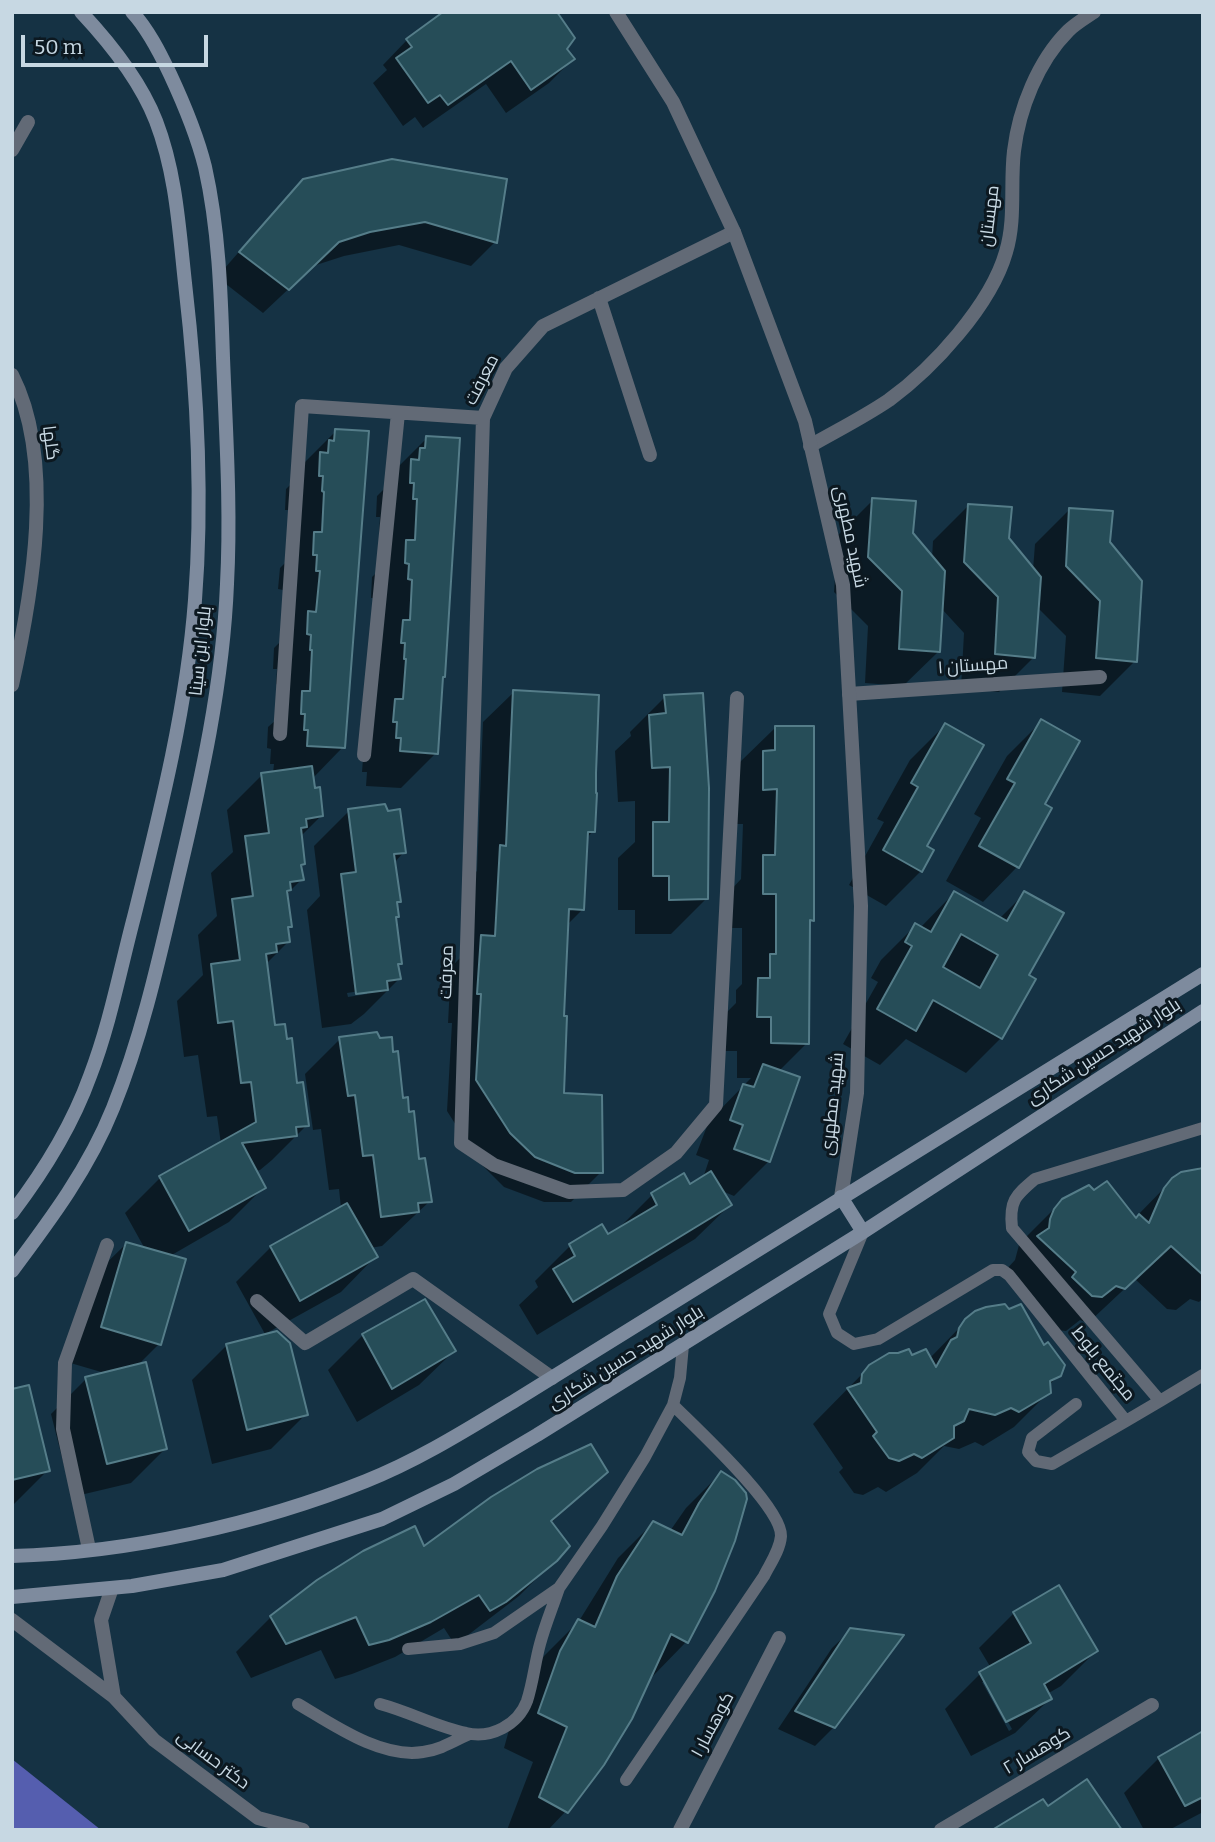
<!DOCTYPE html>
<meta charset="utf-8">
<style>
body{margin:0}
#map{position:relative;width:1215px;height:1842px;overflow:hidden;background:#153244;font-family:Bitter,serif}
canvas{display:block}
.frame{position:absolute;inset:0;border:14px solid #c7d8e3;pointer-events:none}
.scale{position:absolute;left:21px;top:35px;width:187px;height:32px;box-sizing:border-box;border:4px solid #c7d8e3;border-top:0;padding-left:9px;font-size:21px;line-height:24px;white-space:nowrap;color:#c7d8e3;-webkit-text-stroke:5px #0c1820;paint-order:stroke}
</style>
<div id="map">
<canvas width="1215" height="1842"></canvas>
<div class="frame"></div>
<div class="scale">50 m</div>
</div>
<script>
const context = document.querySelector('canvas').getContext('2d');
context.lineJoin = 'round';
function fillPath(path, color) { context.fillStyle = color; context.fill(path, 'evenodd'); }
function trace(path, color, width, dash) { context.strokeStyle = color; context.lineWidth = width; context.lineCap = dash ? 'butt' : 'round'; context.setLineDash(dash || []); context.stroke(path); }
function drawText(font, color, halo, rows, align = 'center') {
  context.font = font + ' Bitter,Cairo,serif'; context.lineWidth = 6; context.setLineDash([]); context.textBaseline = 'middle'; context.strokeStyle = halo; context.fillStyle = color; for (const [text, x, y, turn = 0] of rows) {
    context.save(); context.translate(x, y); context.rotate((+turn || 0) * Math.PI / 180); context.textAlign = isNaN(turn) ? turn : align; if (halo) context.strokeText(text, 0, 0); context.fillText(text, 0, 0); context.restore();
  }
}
fillPath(new Path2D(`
 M12 1759 101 1830H12Z`), '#555eaf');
fillPath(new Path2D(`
 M438 12H541L573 59 549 83 506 113 486 84 423 128 415 117 403 126 373 83 387 70 383 65 407 40 441 16Z
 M304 181 495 242 471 266 399 245 344 256 313 266 263 313 217 277 279 206Z
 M336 431 343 747 312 779 321 816 300 837 304 864 300 867 302 879 286 895 290 926 286 930 288 942 266 964 274 1027 296 1085 307 1125 272 1160 260 1170 255 1171 264 1187 229 1222 170 1256 159 1344 137 1366 166 1448 131 1483 72 1497 51 1414 86 1379 108 1374 67 1362 91 1278 126 1244 145 1249 125 1213 160 1178 221 1144 217 1116 207 1117 198 1055 184 1057 177 1001 203 975 198 935 217 916 211 873 233 852 227 810 262 775 273 773 274 764H270L271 749 267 748 268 727 277 719 278 685 276 684 277 669H273L274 648 283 639V590L278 589 280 568 288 560 289 510H285L286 489 295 480 301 466Z
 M427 438 441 678 436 753 401 788 366 786 367 772H362L375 598H371L372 577 381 568 383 533H379L380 517H376L377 496 386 487 392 473Z
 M873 500 911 533 932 559 933 541 968 506 1007 539 1033 570 1035 544 1070 509 1109 543 1135 661 1100 696 1062 692 1066 636 1037 607 1034 657 999 692 961 688 964 633 941 608 938 652 903 686 865 683 868 626 834 592 838 535Z
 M514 692 593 831 586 839 583 909 567 925 562 1017V1094L601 1172 571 1202H544L504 1187 480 1163 447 1111 452 1023H448L451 967 466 952 470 877 477 871 483 722Z
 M665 697 706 899 671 934H635V910H618V858L635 842V801L618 802 615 751 631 736 630 732Z
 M1042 721 1043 804 1017 867 983 902 946 881 981 818 974 814 1007 756Z
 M945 725 921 871 886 906 849 885 884 822 877 819 910 760Z
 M775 728 812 920 808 924 807 1043 779 1071 769 1161 734 1196 722 1191 730 1205 695 1239 537 1335 519 1305 538 1287 535 1281 570 1246 601 1227 607 1236 617 1230 652 1195 690 1186 703 1178 709 1160 696 1155 709 1121 751 1078H737V1051H723L724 1015 736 1003V990L742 984V928H729V892L741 879 743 824H728L729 787 740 775V762Z
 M349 811 387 812 404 852 394 863 399 901 395 905 397 917 395 919 401 963 397 967 399 979 364 1014 351 1024 322 1028 307 910 320 896 314 846ZM367 990V994L348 997 347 993Z
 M954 893 999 919 1025 893 1026 976 1034 980 1001 1038 966 1073 906 1039 880 1065 843 1044 878 982 871 978 881 960 916 925 920 928Z
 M340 1039 402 1100 430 1201 382 1246 370 1248 375 1257 341 1292 265 1334 236 1282 271 1247 341 1208 339 1189 329 1190 321 1129 313 1130 305 1074Z
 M1200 1167 1203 1170V1298L1199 1302 1190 1299 1176 1310 1167 1309 1135 1279 1088 1323 1080 1320 1066 1331 1057 1330 1004 1272 1015 1260 1019 1245 1027 1236 1063 1200 1134 1219 1173 1179Z
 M424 1302 454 1351 419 1385 357 1422 328 1370 363 1335Z
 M967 1320 1059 1375 1049 1385V1392L1014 1427 983 1446 975 1442 959 1449 944 1446 917 1473 886 1492 878 1487 863 1495 854 1493 839 1472 843 1468 813 1424 870 1366 911 1357 929 1359Z
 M227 1345 306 1414 271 1449 212 1464 192 1380Z
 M12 1391 48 1470 12 1506Z
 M606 1471 551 1523 555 1560 519 1596 455 1645 444 1628 395 1657 352 1674 335 1679 321 1650 251 1678 236 1652 271 1617Z
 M721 1473 724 1562 686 1642 652 1677 650 1676 566 1811 548 1830H507L533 1762 504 1748 509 1730 535 1671 544 1656 579 1621 618 1558 653 1523 670 1531 686 1508Z
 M1014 1613 1096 1651 1061 1686 1047 1694 1050 1699 1015 1733 971 1756 945 1709 980 1674 991 1668 979 1648ZM982 1682H986L1012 1729 1009 1731Z
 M851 1630 834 1727 815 1746 778 1729 832 1648Z
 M1203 1734V1812L1169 1830H1144L1124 1793 1159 1758Z`), '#0007');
const building = new Path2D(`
 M443 12H557L575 38 567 49 575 59 531 90 511 61 448 105 440 95 428 103 396 58 412 47 406 39Z
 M392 159 507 179 497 243 425 222 370 232 339 242 289 290 239 252 303 179Z
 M335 429 369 431 345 748 307 746 308 730H304L305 714H301L302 691H310L312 650H310L311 635 307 634 308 611 316 612 320 571H316L317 555H313L314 532H322L324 492 322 491 323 476H319L320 452 328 453 329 440 334 441Z
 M426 436 460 438 445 677H443L438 754 400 751 401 738H396L397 722H393L395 699H403L406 659H404L405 643H401L403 620H410L412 580 408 579 409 564 405 563 406 540H415L417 499H413L414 483H410L411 459 419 460 420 448H425Z
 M872 498 916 501 913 533 945 571 940 652 899 649 902 591 868 557Z
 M968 504 1012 507 1009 538 1041 577 1035 658 995 654 998 597 964 562Z
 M1069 508 1113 511 1110 542 1142 581 1137 662 1096 658 1100 601 1066 566Z
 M513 690 599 695 596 773V793H597L595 832H588L584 910 569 909 564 1016H567L564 1093 602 1095 603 1173H575L535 1157 510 1133 476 1080 481 994H477L481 935 495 936 500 845 506 846Z
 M703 693 709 788 708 899 669 900V876H653V822H669L670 767 652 768 649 715 666 713 664 695Z
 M1041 719 1080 741 1045 804 1052 808 1019 868 979 846 1015 783 1007 779Z
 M945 723 984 745 927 846 934 850 922 872 883 850 918 787 911 783Z
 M775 726H814V921L810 920 809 1044 771 1043V1017H757L758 978H770V954H776V894H763V855H775L777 789 763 790V751L775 750Z
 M312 766 315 788 320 787 323 816 306 819 307 827 301 828 305 864 301 865 304 880 290 882 291 890 287 891 292 927H288L290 942 276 944 277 952 266 954 275 1025 285 1024 287 1039 292 1038 297 1083 303 1082 309 1126 296 1127 297 1136 242 1143 266 1188 189 1231 159 1176 256 1122 251 1082 241 1083 233 1021 218 1023 211 964 240 960 232 899 253 896 245 836 269 833 261 773Z
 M385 804 388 811 400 809 406 853 394 854 401 902H397L399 917H396L402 964H398L401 979 387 981 388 990 356 994 341 874 356 872 348 809Z
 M954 891 1007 921 1024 891 1064 913 1029 975 1036 979 1002 1039 933 1000 916 1031 877 1009 912 946 905 942 915 923 931 932ZM961 934 998 955 980 988 943 967Z
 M377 1032 380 1038 392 1037 393 1052 398 1051 403 1098 408 1097 409 1112 414 1111 419 1159 425 1158 432 1202 418 1203 419 1212 381 1217 373 1155 363 1156 355 1095 348 1096 339 1037Z
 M763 1064 800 1077 770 1162 734 1149 743 1125 730 1120 743 1084 754 1087Z
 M1203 1168V1275L1171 1246 1125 1289 1116 1286 1102 1297 1092 1296 1072 1277 1076 1272 1037 1236 1049 1228 1050 1219 1054 1209 1062 1199 1089 1185 1094 1190 1107 1181 1136 1218 1139 1214 1149 1223 1164 1188 1172 1178 1181 1172Z
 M711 1171 732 1205 573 1302 553 1269 575 1256 569 1244 602 1224 608 1234 657 1205 651 1193 684 1173 690 1184Z
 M347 1203 378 1257 300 1301 270 1246Z
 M126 1242 186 1259 161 1345 101 1327Z
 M425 1299 456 1351 392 1389 362 1334Z
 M1005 1304 1009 1309 1021 1304 1044 1345 1048 1342 1065 1365 1061 1376 1050 1381 1051 1393 1019 1412 1011 1408 995 1415 969 1409 964 1421 954 1426V1438L922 1458 914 1454 899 1461 889 1458 873 1436 877 1432 847 1388 861 1383 862 1374 869 1365 889 1353H898L909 1349 912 1355 926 1349 936 1367 951 1340 957 1337 959 1328 965 1319 975 1311 986 1307Z
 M277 1331 290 1343 308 1415 247 1430 226 1344Z
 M146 1362 167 1449 107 1464 85 1377Z
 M29 1385 50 1471 12 1480V1389Z
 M591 1444 608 1472 551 1521 570 1546 557 1561 506 1602 490 1611 479 1595 431 1622 389 1640 369 1645 356 1617 286 1644 270 1616 317 1580 363 1551 415 1526 424 1546 491 1497 537 1469Z
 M721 1471 735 1480 746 1493 747 1499 735 1541 715 1591 688 1643 671 1634 632 1719 604 1765 568 1813 539 1797 567 1727 538 1713 560 1651 578 1619 595 1627 617 1576 653 1521 682 1535 699 1503Z
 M1059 1585 1098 1651 1044 1684 1052 1699 1006 1722 979 1672 1031 1643 1013 1612Z
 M850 1628 904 1635 835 1728 795 1711Z
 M1203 1731V1797L1185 1806 1158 1757Z
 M1087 1779 1122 1830H992L1043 1799 1048 1806Z`);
fillPath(building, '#264d58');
trace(building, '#557d89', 2);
trace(new Path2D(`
 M863 1232 829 1314 837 1333 854 1344 878 1339 993 1270H1002L1009 1275 1126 1421 1160 1401 1012 1228C1009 1201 1015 1196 1035 1179L1203 1128
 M1160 1401 1203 1375
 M1076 1404 1032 1438 1028 1452 1036 1461 1052 1464 1126 1421
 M408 1649 460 1644 494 1633 559 1588 602 1526 645 1457 673 1405 680 1378 683 1345
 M298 1704C332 1724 381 1759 423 1752 440 1750 454 1741 469 1734
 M380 1704C410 1712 437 1727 466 1733 491 1739 518 1725 527 1701 533 1683 535 1662 540 1644 545 1625 553 1606 559 1588
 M626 1780 764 1576C770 1564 780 1550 781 1536 782 1507 696 1428 673 1405`), '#626a76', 12);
trace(new Path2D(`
 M12 150 28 122
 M734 232 543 326 506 368 483 418 461 1143 494 1165 569 1192 623 1190 676 1153 716 1105 737 698
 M599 298 650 455
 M12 375C56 461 32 595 12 685
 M810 446C836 431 864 417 889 400 933 368 991 305 1006 252 1016 219 1010 184 1014 151 1019 109 1038 61 1068 31 1075 24 1085 18 1094 12
 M849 694 1100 677
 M280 734 302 406 483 418
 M364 755 398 413
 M257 1301 305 1343 413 1279 552 1378
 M89 1549 63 1429 65 1363 107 1245
 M680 1830 779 1638
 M941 1830 1152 1705`), '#626a76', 14);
trace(new Path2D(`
 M616 12 673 102 734 232 805 421 843 585 861 906 857 1093 841 1197
 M112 1588 101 1620 114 1697
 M12 1620 114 1697 154 1740 258 1818 303 1830`), '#626a76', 14);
trace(new Path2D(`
 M841 1197 863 1232
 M12 1213C44 1171 72 1126 90 1076 110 1024 120 970 134 917 160 813 187 707 195 600 203 497 197 386 185 283 179 228 176 173 156 121 140 80 111 44 81 12
 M12 1271C51 1219 89 1168 113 1108 143 1034 160 955 178 878 201 781 223 684 227 584 231 509 226 434 223 358 221 295 219 229 205 167 197 135 184 104 170 74 160 53 148 29 132 12
 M12 1556C128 1553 259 1524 366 1481 419 1460 468 1429 516 1400L1203 974
 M12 1597 132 1586 223 1570 382 1519 454 1484 537 1435 863 1232 1203 1011`), '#7e8b9e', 14);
drawText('18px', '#c7d8e3', '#0c1820', [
 ["مهستان",990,216,-83],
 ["معرفت",482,380,-63],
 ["گلها",50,443,83],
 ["شهید مطهری",850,537,78],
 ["بلوار ابن سینا",201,651,-84],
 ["مهستان ۱",973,666,-4],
 ["معرفت",447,972,-88],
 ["بلوار شهید حسین شکاری",1104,1052,-33],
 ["شهید مطهری",833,1104,-84],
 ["بلوار شهید حسین شکاری",626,1358,-32],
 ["مجتمع بلوط",1103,1364,51],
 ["کوهسار ۱",713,1725,-62],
 ["کوهسار ۲",1037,1751,-31],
 ["دکتر حسابی",213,1760,37]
]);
</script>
